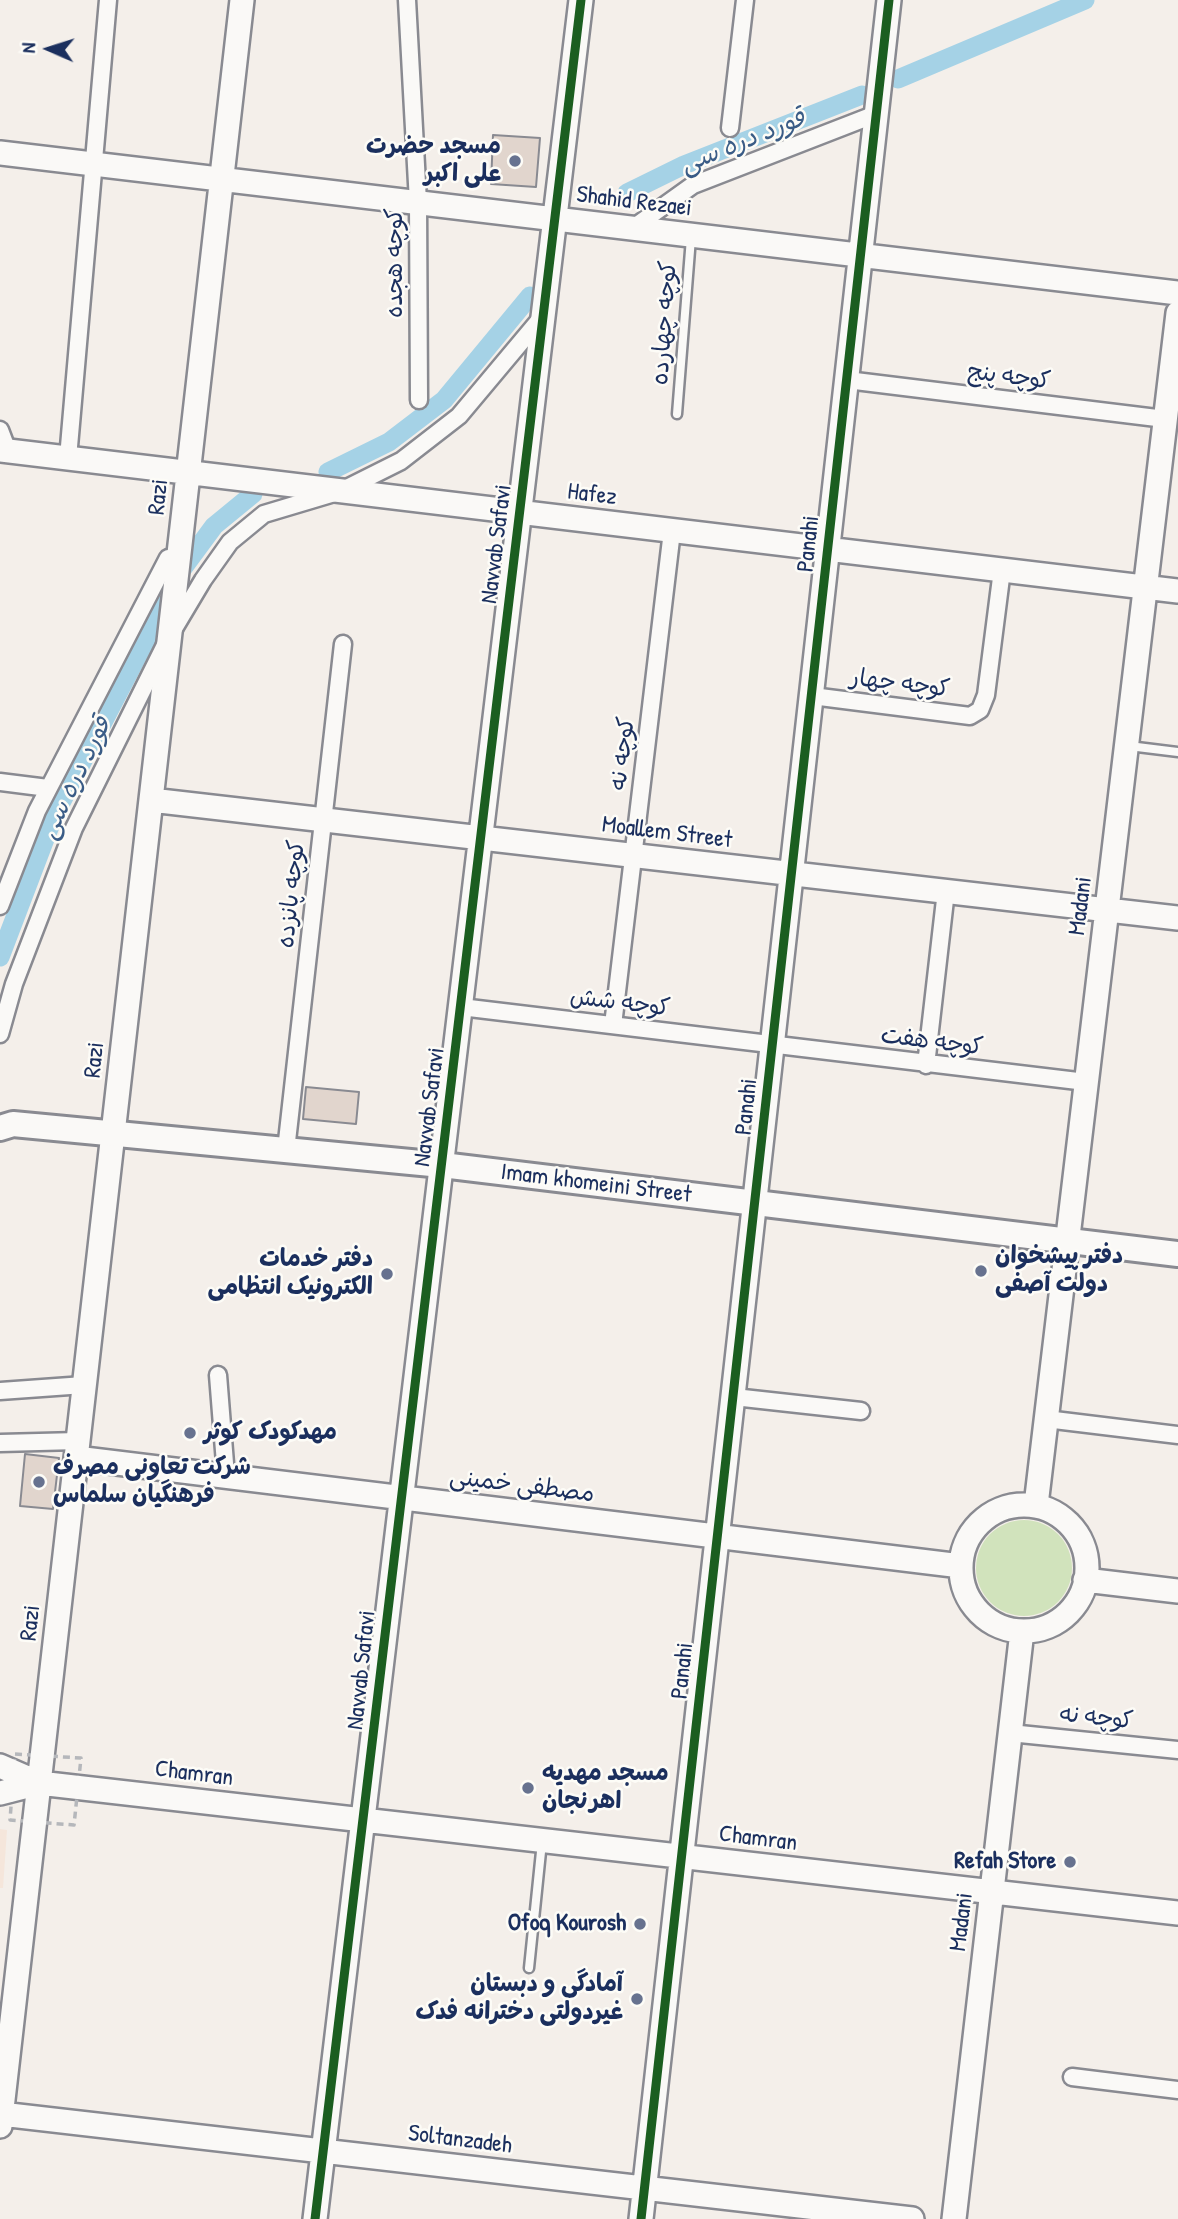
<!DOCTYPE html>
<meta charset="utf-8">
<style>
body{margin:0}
#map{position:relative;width:1178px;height:2219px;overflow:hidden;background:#f4efea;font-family:"Patrick Hand",sans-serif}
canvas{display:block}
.north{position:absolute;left:14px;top:14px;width:70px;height:70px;-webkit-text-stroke:5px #fdfcf7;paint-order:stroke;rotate:273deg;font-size:19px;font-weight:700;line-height:28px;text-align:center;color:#1b2f5e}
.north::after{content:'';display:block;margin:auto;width:24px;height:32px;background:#1b2f5e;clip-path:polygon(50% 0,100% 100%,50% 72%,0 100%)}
</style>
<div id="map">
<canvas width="1178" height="2219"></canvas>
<div class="north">N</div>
</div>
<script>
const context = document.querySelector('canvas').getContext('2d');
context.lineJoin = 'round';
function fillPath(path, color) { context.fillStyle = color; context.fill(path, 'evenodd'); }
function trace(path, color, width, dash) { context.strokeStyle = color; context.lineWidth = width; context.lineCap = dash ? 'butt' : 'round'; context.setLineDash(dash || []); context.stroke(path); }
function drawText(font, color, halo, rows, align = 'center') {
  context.font = font + ' "Patrick Hand","Playpen Sans Arabic",sans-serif'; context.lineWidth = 5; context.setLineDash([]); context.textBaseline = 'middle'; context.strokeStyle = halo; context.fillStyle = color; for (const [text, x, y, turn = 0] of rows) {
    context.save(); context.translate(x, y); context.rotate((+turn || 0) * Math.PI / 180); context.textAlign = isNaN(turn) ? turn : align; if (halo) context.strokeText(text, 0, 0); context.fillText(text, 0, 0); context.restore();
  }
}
fillPath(new Path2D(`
 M0 1829 7 1830 3 1888H0Z`), '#f5e6db');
fillPath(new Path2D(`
 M976 1568a48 48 0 1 1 96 0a48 48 0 1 1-96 0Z`), '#d1e3bc');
trace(new Path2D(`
 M898 79 1085 0
 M627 193 684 165 862 95
 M328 472 389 442 444 400 530 296
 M183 568 214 526 253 494
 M0 957 53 818 164 605`), '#a5d2e6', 19);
const building = new Path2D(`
 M493 135 540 138 536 187 491 184Z
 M306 1087 359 1092 356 1124 303 1119Z
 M25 1454 59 1458 53 1509 20 1506Z`);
fillPath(building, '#e1d5cd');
trace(building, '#898a91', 2);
const lane = new Path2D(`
 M677 414 691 238
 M1129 746 1178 752
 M529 1968 542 1842`);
const street = new Path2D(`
 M407 0 418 202 419 400
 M730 128 745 0
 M633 228 693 185 876 114
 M847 380 1165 419
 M0 430 8 451
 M68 458 108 0
 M812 696 970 716 980 710 986 695 1002 570
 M0 782 48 788
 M0 906 37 811 168 558
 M461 1007 1086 1082
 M613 1025 672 531
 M0 1034 14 984 74 828 169 637 203 580 230 542 264 514 341 491 401 461 459 416 542 317
 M926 1065 946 891
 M286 1150 343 644
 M218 1375 226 1476
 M0 1391 84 1385
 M734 1397 861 1411
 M1046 1419 1178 1435
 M0 1443 78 1441
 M1010 1733 1178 1750
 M1072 2077 1178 2090`);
const secondary = new Path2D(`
 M0 153 1178 293
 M0 450 1178 591
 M151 800 1178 918
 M76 1458 961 1566
 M1036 1505 1178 313
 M961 1568a63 63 0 1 1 126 0a63 63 0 1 1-126 0Z
 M1085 1580 1178 1591
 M0 1766 39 1783 1178 1913
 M0 1793 39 1783
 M1 2114 912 2219
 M0 2126 242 0
 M315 2219 581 0
 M641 2219 889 0
 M954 2219 1022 1631`);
const primary = new Path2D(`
 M0 1128 13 1124 442 1165 1178 1254`);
trace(lane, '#898a91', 13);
trace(street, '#898a91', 21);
trace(secondary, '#898a91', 28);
trace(primary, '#898a91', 30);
trace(new Path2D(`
 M15 1754 81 1758 74 1825 10 1820Z`), '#b5b7bb', 3.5, [7, 5]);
trace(lane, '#faf9f7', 8);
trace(street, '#faf9f7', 16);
trace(secondary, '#faf9f7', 23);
trace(primary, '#faf9f7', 24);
trace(new Path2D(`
 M315 2219 581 0
 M641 2219 889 0`), '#1b5e20', 9);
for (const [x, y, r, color] of [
 [515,161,7,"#67728f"],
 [981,1271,7,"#67728f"],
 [387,1274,7,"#67728f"],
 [190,1433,7,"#67728f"],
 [39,1482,7,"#67728f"],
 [528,1788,7,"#67728f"],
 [1070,1862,7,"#67728f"],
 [640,1924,7,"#67728f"],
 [637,1999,7,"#67728f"]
]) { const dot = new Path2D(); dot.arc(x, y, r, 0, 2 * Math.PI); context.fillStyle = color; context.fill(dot); trace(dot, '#fdfcf7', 2.5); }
drawText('bold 24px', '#1b2f5e', '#fdfcf7', [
 ["مسجد حضرت",501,147],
 ["علی اکبر",501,175],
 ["دفتر پیشخوان",995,1257,"left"],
 ["دولت آصفی",995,1285,"left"],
 ["دفتر خدمات",373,1260],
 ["الکترونیک انتظامی",373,1288],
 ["مهدکودک کوثر",204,1433,"left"],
 ["شرکت تعاونی مصرف",53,1468,"left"],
 ["فرهنگیان سلماس",53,1496,"left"],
 ["مسجد مهدیه",542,1774,"left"],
 ["اهرنجان",542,1802,"left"],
 ["Refah Store",1056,1862],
 ["Ofoq Kourosh",626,1924],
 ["آمادگی و دبستان",623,1985],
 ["غیردولتی دخترانه فدک",623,2013]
], 'right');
drawText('24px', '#1b2f5e', '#fdfcf7', [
 ["Shahid Rezaei",634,202,7],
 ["کوچه هجده",396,263,-90],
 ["کوچه چهارده",665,323,-86],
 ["کوچه پنج",1009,377,7],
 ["Hafez",592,495,7],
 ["Razi",159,497,-84],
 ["Navvab Safavi",497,544,-83],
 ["Panahi",809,544,-84],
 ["کوچه چهار",900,684,7],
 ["کوچه نه",623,754,-83],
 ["Moallem Street",667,833,7],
 ["کوچه پانزده",292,894,-84],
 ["Madani",1081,906,-83],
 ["کوچه شش",620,1003,7],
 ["کوچه هفت",932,1042,7],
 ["Razi",95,1060,-84],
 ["Navvab Safavi",430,1107,-83],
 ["Panahi",747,1107,-84],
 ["Imam khomeini Street",596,1184,7],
 ["مصطفی خمینی",522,1486,7],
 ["Razi",31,1623,-84],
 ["Navvab Safavi",362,1670,-84],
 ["Panahi",683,1671,-84],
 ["کوچه نه",1096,1718,6],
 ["Chamran",194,1774,7],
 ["Chamran",758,1839,7],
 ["Madani",962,1922,-83],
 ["Soltanzadeh",460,2140,7]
]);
drawText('italic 26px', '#3a5c86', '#fdfcf7', [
 ["قورد دره سی",743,142,-22],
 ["قورد دره سی",76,778,-64]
]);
</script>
